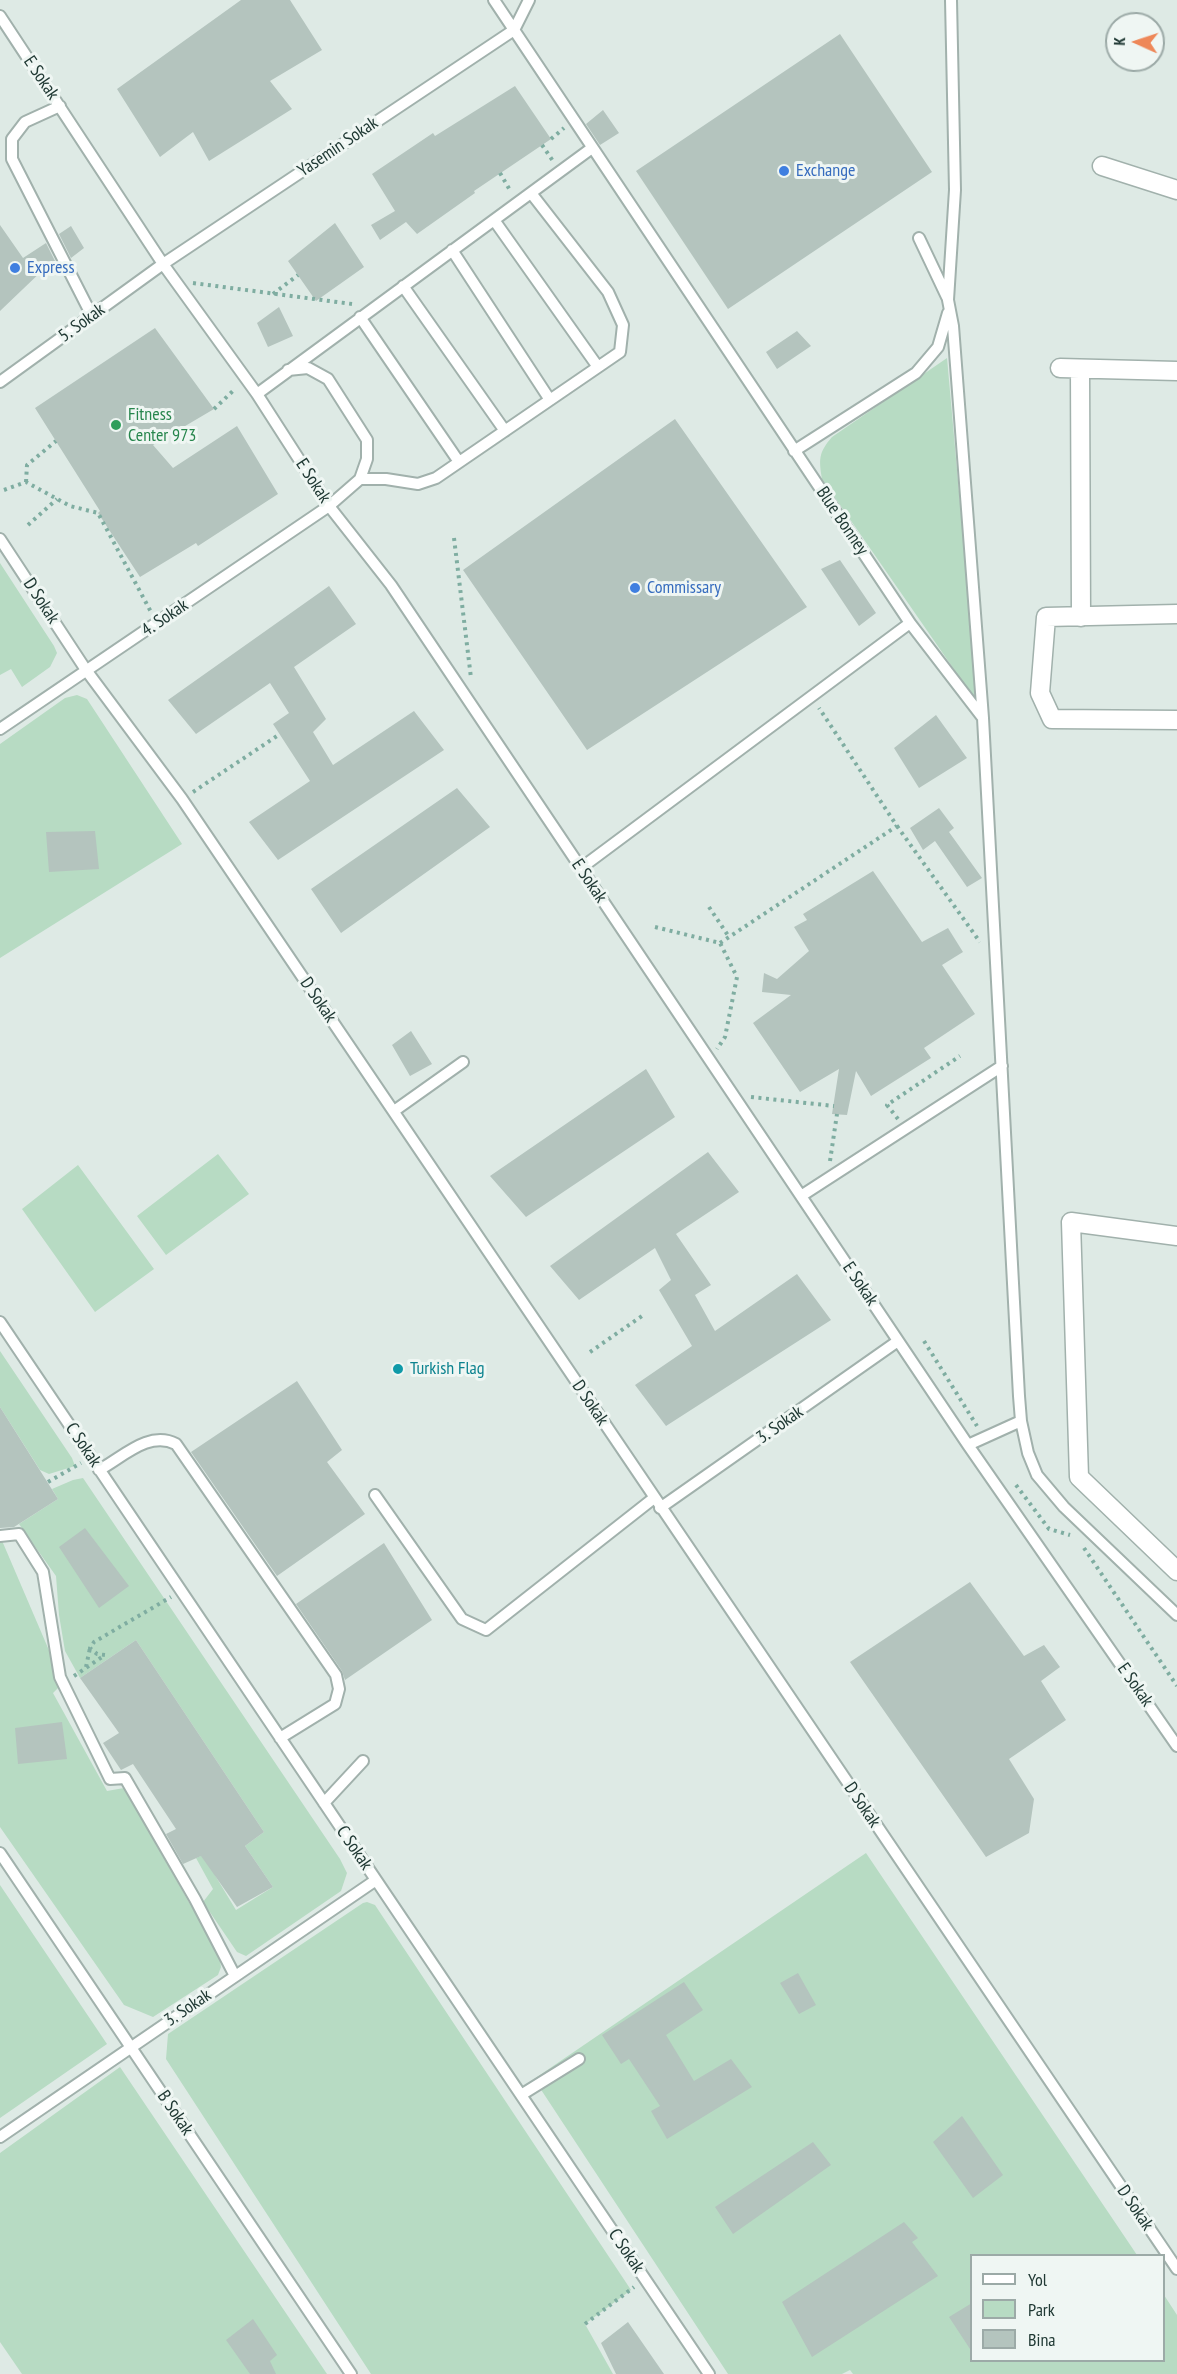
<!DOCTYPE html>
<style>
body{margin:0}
#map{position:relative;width:1177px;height:2374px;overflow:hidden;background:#deeae5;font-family:"PT Sans Narrow",sans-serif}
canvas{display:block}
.legend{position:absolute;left:970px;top:2254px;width:195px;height:108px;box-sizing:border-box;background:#eff6f3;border:2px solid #9caaa7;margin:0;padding:8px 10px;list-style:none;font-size:18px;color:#203934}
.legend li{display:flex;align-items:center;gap:12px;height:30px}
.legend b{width:30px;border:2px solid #9caaa7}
.north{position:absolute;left:1105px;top:12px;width:60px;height:60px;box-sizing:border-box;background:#eff6f3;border:2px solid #9caaa7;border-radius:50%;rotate:273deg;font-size:16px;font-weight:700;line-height:24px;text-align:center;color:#203934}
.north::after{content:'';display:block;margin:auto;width:21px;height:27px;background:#ee8758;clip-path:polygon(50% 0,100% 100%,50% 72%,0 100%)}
</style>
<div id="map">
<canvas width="1177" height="2374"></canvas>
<ul class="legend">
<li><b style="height:8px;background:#fff"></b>Yol</li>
<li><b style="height:16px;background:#b7dbc3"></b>Park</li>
<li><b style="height:16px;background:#b4c4be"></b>Bina</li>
</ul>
<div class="north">K</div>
</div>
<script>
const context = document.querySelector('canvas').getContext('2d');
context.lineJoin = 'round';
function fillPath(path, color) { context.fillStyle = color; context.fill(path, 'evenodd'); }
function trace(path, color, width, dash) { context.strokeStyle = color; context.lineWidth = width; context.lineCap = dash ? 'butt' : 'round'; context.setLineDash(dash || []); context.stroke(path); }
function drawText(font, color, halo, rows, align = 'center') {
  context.font = font + ' "PT Sans Narrow",sans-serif'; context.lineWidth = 6; context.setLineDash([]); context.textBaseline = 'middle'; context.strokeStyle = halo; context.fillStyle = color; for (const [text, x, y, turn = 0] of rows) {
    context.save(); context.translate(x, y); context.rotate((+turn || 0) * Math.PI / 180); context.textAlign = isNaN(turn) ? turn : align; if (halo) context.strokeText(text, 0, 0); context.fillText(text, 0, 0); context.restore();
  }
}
fillPath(new Path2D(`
 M947 358 978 704 822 479C819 460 818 453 832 437Z
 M0 563 54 646 57 653 50 667 22 687 11 669 0 675Z
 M77 695 87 699 182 844 0 958V744L65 698Z
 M218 1154 249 1194 166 1255 137 1216Z
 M78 1165 154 1269 95 1312 22 1209Z
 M0 1351 72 1458 75 1466 49 1474 40 1470 0 1407Z
 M83 1478 340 1859 347 1873 341 1891 246 1956 237 1952 203 1902 213 1889 196 1858 209 1852 216 1877 236 1910 273 1887 245 1846 264 1832 136 1640 80 1678 65 1651 59 1615 56 1576 19 1524 58 1499 52 1489 73 1480Z
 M0 1536 63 1683 53 1693 107 1791 124 1788 219 1955 221 1967 218 1975 153 2017 124 2005 0 1827Z
 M866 1853 1137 2255 972 2256V2360H1164V2295L1177 2315V2374H853L850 2370 842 2374H728L534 2079Z
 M0 1885 107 2044 0 2118Z
 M367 1902 375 1905 631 2290 585 2324 613 2374H371L166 2059 168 2034 363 1903Z
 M120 2067 327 2374H22L0 2342V2153Z`), '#b7dbc3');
fillPath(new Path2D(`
 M241 0H290L322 50 270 81 292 109 209 161 193 132 160 157 117 89Z
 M840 34 932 172 728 309 636 171Z
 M515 86 551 139 474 191 475 193 417 234 406 222 380 240 371 225 395 211 372 174 433 133 435 136Z
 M603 110 619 133 600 145 586 124Z
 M335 223 364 267 316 301 288 261Z
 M0 225 23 258 46 243 58 267 50 273 46 267 0 311Z
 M71 226 84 248 71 258 59 234Z
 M279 307 293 336 268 347 257 323Z
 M155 328 214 409 153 445 173 468 237 426 278 494 198 546 196 543 140 577 98 513 100 511 35 408Z
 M797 331 811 346 777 369 766 352Z
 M675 419 807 607 587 750 463 570Z
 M840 560 876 613 859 626 821 569Z
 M329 586 356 624 294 667 326 719 313 732 333 765 414 711 444 750 278 860 249 822 310 781 273 724 289 713 270 683 196 734 168 700Z
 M936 715 967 758 919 788 894 748Z
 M457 788 490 827 341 933 311 889Z
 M939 808 954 828 949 832 982 878 967 887 935 841 923 850 910 828Z
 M95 831 99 869 49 872 46 832Z
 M873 871 922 942 948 928 963 952 942 965 975 1014 924 1048 931 1058 871 1096 856 1071 847 1115 832 1114 839 1069 800 1092 753 1023 791 995 762 992 764 973 777 979 809 951 794 927 807 920 803 914Z
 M411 1031 432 1064 410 1076 392 1045Z
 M646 1069 675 1117 526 1217 490 1176Z
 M708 1152 739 1192 676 1234 711 1285 695 1295 715 1331 797 1274 831 1320 666 1426 635 1385 692 1346 659 1290 671 1280 655 1248 579 1300 550 1266Z
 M297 1381 342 1450 327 1462 365 1514 277 1576 191 1452Z
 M0 1407 58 1499 14 1527 0 1528Z
 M85 1528 129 1586 99 1608 59 1547Z
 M384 1543 432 1620 345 1680 342 1671 296 1604Z
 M970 1582 1024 1656 1044 1645 1060 1667 1041 1681 1066 1720 1009 1759 1034 1799 1029 1833 986 1857 850 1662Z
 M136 1640 264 1832 245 1846 273 1887 237 1907 201 1856 183 1864 166 1834 176 1829 133 1764 121 1770 103 1743 119 1733 80 1678Z
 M62 1722 67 1759 18 1764 15 1728Z
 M798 1973 816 2005 799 2014 780 1983Z
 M684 1982 703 2010 666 2035 694 2081 731 2059 752 2087 667 2139 651 2111 660 2106 629 2059 621 2064 602 2035Z
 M962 2116 1003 2175 973 2198 933 2142Z
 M813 2142 831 2165 733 2234 715 2207Z
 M904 2222 918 2238 912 2242 938 2276 812 2357 782 2302Z
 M972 2303V2352L949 2317Z
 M253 2319 277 2355 270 2361 276 2374H250L226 2340Z
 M628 2322 664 2374H616L601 2343Z`), '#b4c4be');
const lane = new Path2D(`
 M494 0 910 623 581 868
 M951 0 955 190 948 300 953 326 983 718
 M0 16 163 264 257 394 329 506 391 585 968 1445 1177 1746
 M60 106 25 122 12 139V159L92 316
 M494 220 598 367
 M919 238 947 297
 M452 250 550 400
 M403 286 505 431
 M360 317 459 462
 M288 370 308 368 328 379 367 440V459L360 479
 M0 382 163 264 514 30 529 0
 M257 394 592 148
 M794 451 916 373 938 347 948 313
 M0 539 86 670 182 799 1177 2269
 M910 623 983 718 1019 1396 1021 1421 1028 1453 1037 1475 1064 1507 1177 1615
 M0 729 329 506 360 479H386L418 484 436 478 620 352 623 325 608 292 531 193
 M394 1111 463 1062
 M801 1196 1002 1066
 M0 1322 709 2374
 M968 1445 1021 1421
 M99 1470C123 1457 149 1430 176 1444L336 1675 339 1689 335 1704 280 1738
 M375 1495 462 1619 486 1630 654 1498
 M660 1508 898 1341
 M0 1536 19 1534 43 1572 60 1677 110 1779 125 1778 195 1899 235 1976
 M324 1803 363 1761
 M0 1853 351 2374
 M521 2095 579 2059
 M0 2137 376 1880`);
const street = new Path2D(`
 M1102 166 1177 190
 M1060 368 1177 371
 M1080 369 1081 617
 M1177 614 1046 617 1040 693 1052 719 1177 720
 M1177 1236 1071 1222 1079 1477 1177 1571`);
trace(lane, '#a1b1ac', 14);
trace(street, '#a1b1ac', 21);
trace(new Path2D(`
 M551 139 564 128
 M542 145 553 161
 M500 173 511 192
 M193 283 352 304
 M273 294 298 275
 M214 409 235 389
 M26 482 27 465 56 441
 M4 490 26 482 70 506 98 513 151 612
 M28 525 57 499
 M454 538 471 678
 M193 792 280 734
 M897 826 980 942
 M709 907 729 937
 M655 927 720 943 737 977 725 1037 717 1049
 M720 943 897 826 819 708
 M751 1097 834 1106
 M898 1119 887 1105 960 1056
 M830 1161 837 1114
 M924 1341 977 1426
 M590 1352 642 1316
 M48 1482 81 1463
 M1016 1485 1049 1529 1070 1535
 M1084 1548 1177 1686
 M86 1667 90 1648
 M74 1676 105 1655 97 1654 90 1648 94 1642 171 1597
 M585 2324 634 2287`), '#7fada1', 4, [3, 4.5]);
trace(lane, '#fff', 10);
trace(street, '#fff', 18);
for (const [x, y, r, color] of [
 [784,171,6,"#3f7fe0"],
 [15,268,6,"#3f7fe0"],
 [116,425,6,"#2e9e5b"],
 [635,588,6,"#3f7fe0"],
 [398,1369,6,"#0f9aa8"]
]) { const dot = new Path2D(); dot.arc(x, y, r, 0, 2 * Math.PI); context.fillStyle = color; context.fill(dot); trace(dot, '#eff6f3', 2); }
drawText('18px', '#203934', '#eff6f3', [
 ["E Sokak",41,78,56],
 ["Yasemin Sokak",338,147,-34],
 ["5. Sokak",82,323,-36],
 ["E Sokak",313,481,57],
 ["Blue Bonney",842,521,56],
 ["D Sokak",41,601,57],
 ["4. Sokak",165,618,-34],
 ["E Sokak",589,881,56],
 ["D Sokak",318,1000,56],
 ["E Sokak",860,1284,56],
 ["D Sokak",590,1403,56],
 ["3. Sokak",780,1425,-35],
 ["C Sokak",83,1445,56],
 ["E Sokak",1135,1685,55],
 ["D Sokak",862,1805,56],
 ["C Sokak",354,1848,56],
 ["3. Sokak",188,2008,-34],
 ["B Sokak",175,2113,56],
 ["D Sokak",1135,2208,56],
 ["C Sokak",626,2251,56]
]);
drawText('18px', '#366cbe', '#eff6f3', [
 ["Exchange",796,171],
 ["Express",27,268],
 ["Commissary",647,588]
], 'left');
drawText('18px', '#27864d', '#eff6f3', [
 ["Fitness",128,415],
 ["Center 973",128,436]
], 'left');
drawText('18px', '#0d838f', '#eff6f3', [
 ["Turkish Flag",410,1369]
], 'left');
</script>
